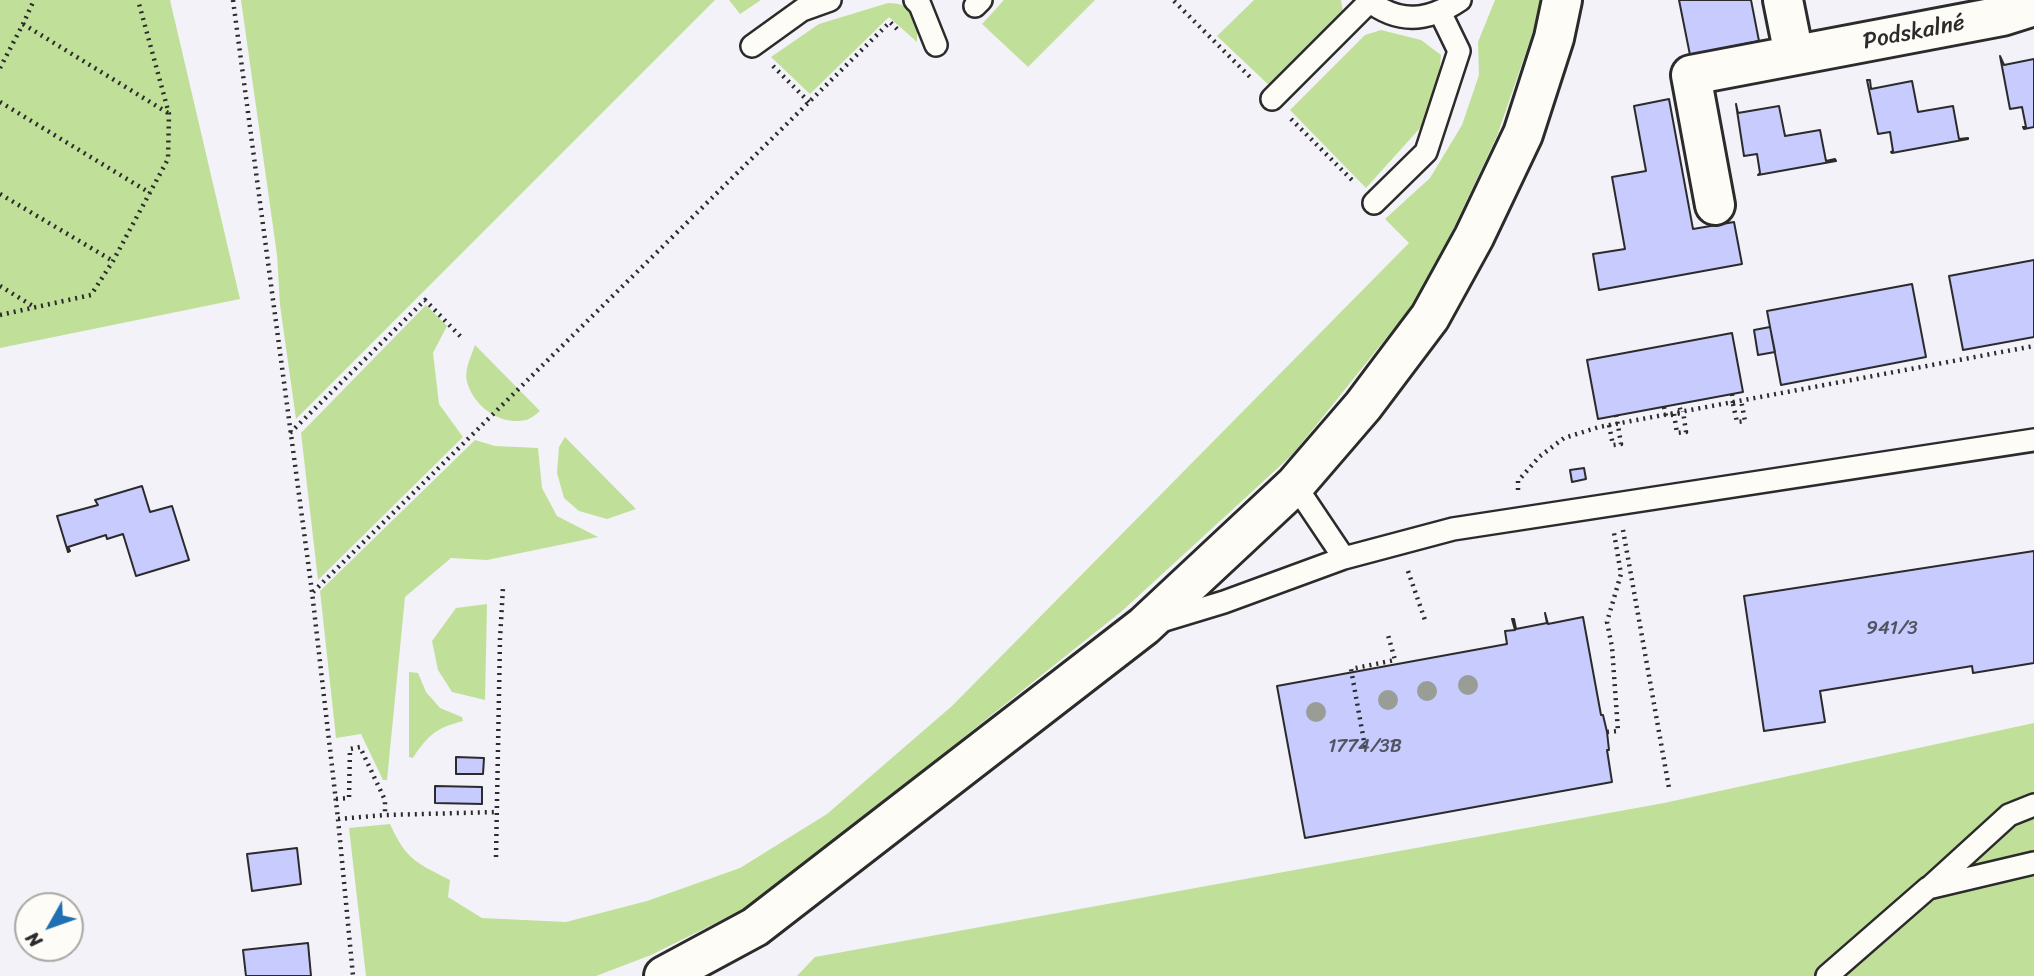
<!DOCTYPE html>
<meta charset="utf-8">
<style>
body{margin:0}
#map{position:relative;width:2034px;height:976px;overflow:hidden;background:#f2f2f8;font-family:Sriracha,sans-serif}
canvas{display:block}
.north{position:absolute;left:14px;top:892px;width:70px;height:70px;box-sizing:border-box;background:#fdfcf7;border:2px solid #a9a8a5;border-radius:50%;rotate:230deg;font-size:19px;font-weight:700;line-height:28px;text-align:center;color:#2b2b2b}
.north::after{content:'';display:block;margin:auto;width:24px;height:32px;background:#1f6fb2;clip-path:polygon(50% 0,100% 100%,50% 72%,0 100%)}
</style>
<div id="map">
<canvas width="2034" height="976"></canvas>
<div class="north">N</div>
</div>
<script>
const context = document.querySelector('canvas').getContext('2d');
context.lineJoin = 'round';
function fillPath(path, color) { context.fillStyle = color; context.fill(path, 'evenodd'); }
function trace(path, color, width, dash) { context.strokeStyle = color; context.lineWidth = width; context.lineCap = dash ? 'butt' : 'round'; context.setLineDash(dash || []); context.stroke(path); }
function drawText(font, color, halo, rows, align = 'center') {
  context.font = font + ' Sriracha,sans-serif'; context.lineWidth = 5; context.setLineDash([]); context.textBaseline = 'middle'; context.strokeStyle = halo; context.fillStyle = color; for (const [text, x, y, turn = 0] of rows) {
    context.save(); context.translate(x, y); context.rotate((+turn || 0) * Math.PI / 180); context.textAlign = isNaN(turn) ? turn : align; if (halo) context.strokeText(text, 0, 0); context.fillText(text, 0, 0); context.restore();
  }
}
fillPath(new Path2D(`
 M0 0H170L240 299 0 348Z
 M241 0H715L296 419 280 305 277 255Z
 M729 0H761L740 14Z
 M1004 0H1095L1028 67 982 24Z
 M1254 0H1341L1343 12 1272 88 1217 36Z
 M1495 0H1544L1497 136 1424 291 1293 454 1122 611 756 903 651 955 596 976H366L349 828 390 824C406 860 417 863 450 880L448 897 482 918 566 922 647 901 740 868 827 814 952 706 1409 243 1385 219 1430 178 1462 125 1479 75 1478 42Z
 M888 3C915 3 918 20 917 42L889 17 810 94 771 57 819 24Z
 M1381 30 1421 40 1441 55 1438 85 1421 127 1366 188 1290 110 1365 35Z
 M426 305 447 326 433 353 439 404 463 437 318 580 301 433Z
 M475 345 540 411C536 414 531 419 526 420 501 426 474 407 467 382 464 369 471 357 475 345Z
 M565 437 636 509 607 519 579 511 564 498 557 473 559 447Z
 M475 440 495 446 538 448 542 488 557 516 598 537 487 560 451 558 405 597 387 780H383L361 734 336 738 320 591Z
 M487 604 485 700 452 692 438 670 432 641 456 608Z
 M409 672 418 673 426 692 440 708 462 717 463 721C436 728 428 735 413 758L409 757Z
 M2034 723V976H797L815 957 1664 803Z`), '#c0e099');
const building = new Path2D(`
 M1679 0H1751L1759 41 1690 55Z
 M2000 56 2004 65 2034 59V127L2024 129 2023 127H2026L2022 107 2010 109Z
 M1867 80H1870L1871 89 1912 81 1918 112 1953 106 1959 139 1968 138V139L1892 153 1891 152 1893 151 1890 132 1878 134Z
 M1669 99 1693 229 1734 222 1742 264 1599 290 1593 254 1625 249 1612 177 1646 171 1634 106Z
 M1736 104 1738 113 1779 106 1785 136 1820 130 1826 161 1835 159 1836 161 1758 175 1760 173 1757 154 1744 156Z
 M2034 260V337L1963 350 1949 276Z
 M1912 284 1926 357 1781 385 1767 311Z
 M1770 327 1775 352 1758 355 1754 330Z
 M1732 333 1743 392 1598 419 1587 360Z
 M1584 468 1586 479 1572 482 1570 470Z
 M142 486 150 512 172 506 189 560 136 576 123 534 107 539 106 535 68 547 70 551 68 552 57 516 98 505 95 500Z
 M2034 551V663L1973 673 1972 666 1820 691 1825 722 1764 731 1744 596Z
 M1545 613 1548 624 1583 617 1601 715H1603L1607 732 1609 750H1607L1612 782 1305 838 1277 686 1507 644 1505 631 1515 630 1512 619H1514L1516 629 1547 623Z
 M456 757 484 758 483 774H456Z
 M435 786 482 787V804L435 803Z
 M297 848 301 884 252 891 247 854Z
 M308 943 311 976H246L243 950Z`);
fillPath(building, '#c7cbfd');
trace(building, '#2b2b2b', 2);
const lane = new Path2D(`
 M915 0 920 5 936 45
 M1368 0C1399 25 1429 21 1460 0
 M975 6 981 0
 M752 46 802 10 830 0
 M1272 99 1369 2
 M1374 203 1426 152 1459 51 1440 12
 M1295 485 1344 558
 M1158 622 1224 602 1344 558 1453 529 2034 440
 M1930 887 2009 815 2034 805
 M1827 976 1928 888 2034 863`);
const street = new Path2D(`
 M1783 0 1794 55
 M1715 205 1691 75 2002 16 2034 6`);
const secondary = new Path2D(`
 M664 976 755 927 1144 626 1295 485 1363 406 1430 317 1474 237 1523 134 1554 38 1562 0`);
trace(lane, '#2b2b2b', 26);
trace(street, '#2b2b2b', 44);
trace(secondary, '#2b2b2b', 44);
trace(new Path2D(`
 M233 0 312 592 338 819 353 976
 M1174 1 1253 80
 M23 24 168 113
 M773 66 809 102
 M0 68 23 24 34 0
 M0 102 150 193
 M1291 119 1354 182
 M0 194 113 261
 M0 286 36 308
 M0 315 91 295 113 261 168 159 169 114 138 0
 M1733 404 1737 422 1745 421 1741 400
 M1674 414 1677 433 1686 432 1683 411
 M1609 425 1613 445 1621 444 1618 425
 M290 433 425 300 461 337
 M1518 490V481L1539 457 1564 438 1599 427 2034 346
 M1623 530 1669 788
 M1408 571 1426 623
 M313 592 890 22 897 29
 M1607 732 1618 731 1612 647 1607 622 1621 574 1614 533
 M1365 747 1351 669 1395 660 1388 635
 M336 799 349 798 350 749 360 747 385 800V815
 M338 819 385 815 497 812
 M496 857 500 639 503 587`), '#2b2b2b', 4.5, [2, 5]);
trace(lane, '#fdfcf7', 21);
trace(street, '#fdfcf7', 38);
trace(secondary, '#fdfcf7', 38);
trace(new Path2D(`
 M1732 394 1733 404
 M1664 407 1666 416 1681 413 1679 404
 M1616 415 1618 425`), '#2b2b2b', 4.5, [2, 5]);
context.fillStyle = '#999d96';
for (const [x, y] of [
 [1468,685],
 [1427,691],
 [1388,700],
 [1316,712]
]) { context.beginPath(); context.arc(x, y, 10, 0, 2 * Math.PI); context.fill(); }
drawText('19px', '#525360', null, [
 ["941/3",1892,629],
 ["1774/3B",1365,747]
]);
drawText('23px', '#2b2b2b', '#fdfcf7', [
 ["Podskalné",1914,33,-11]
]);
</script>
